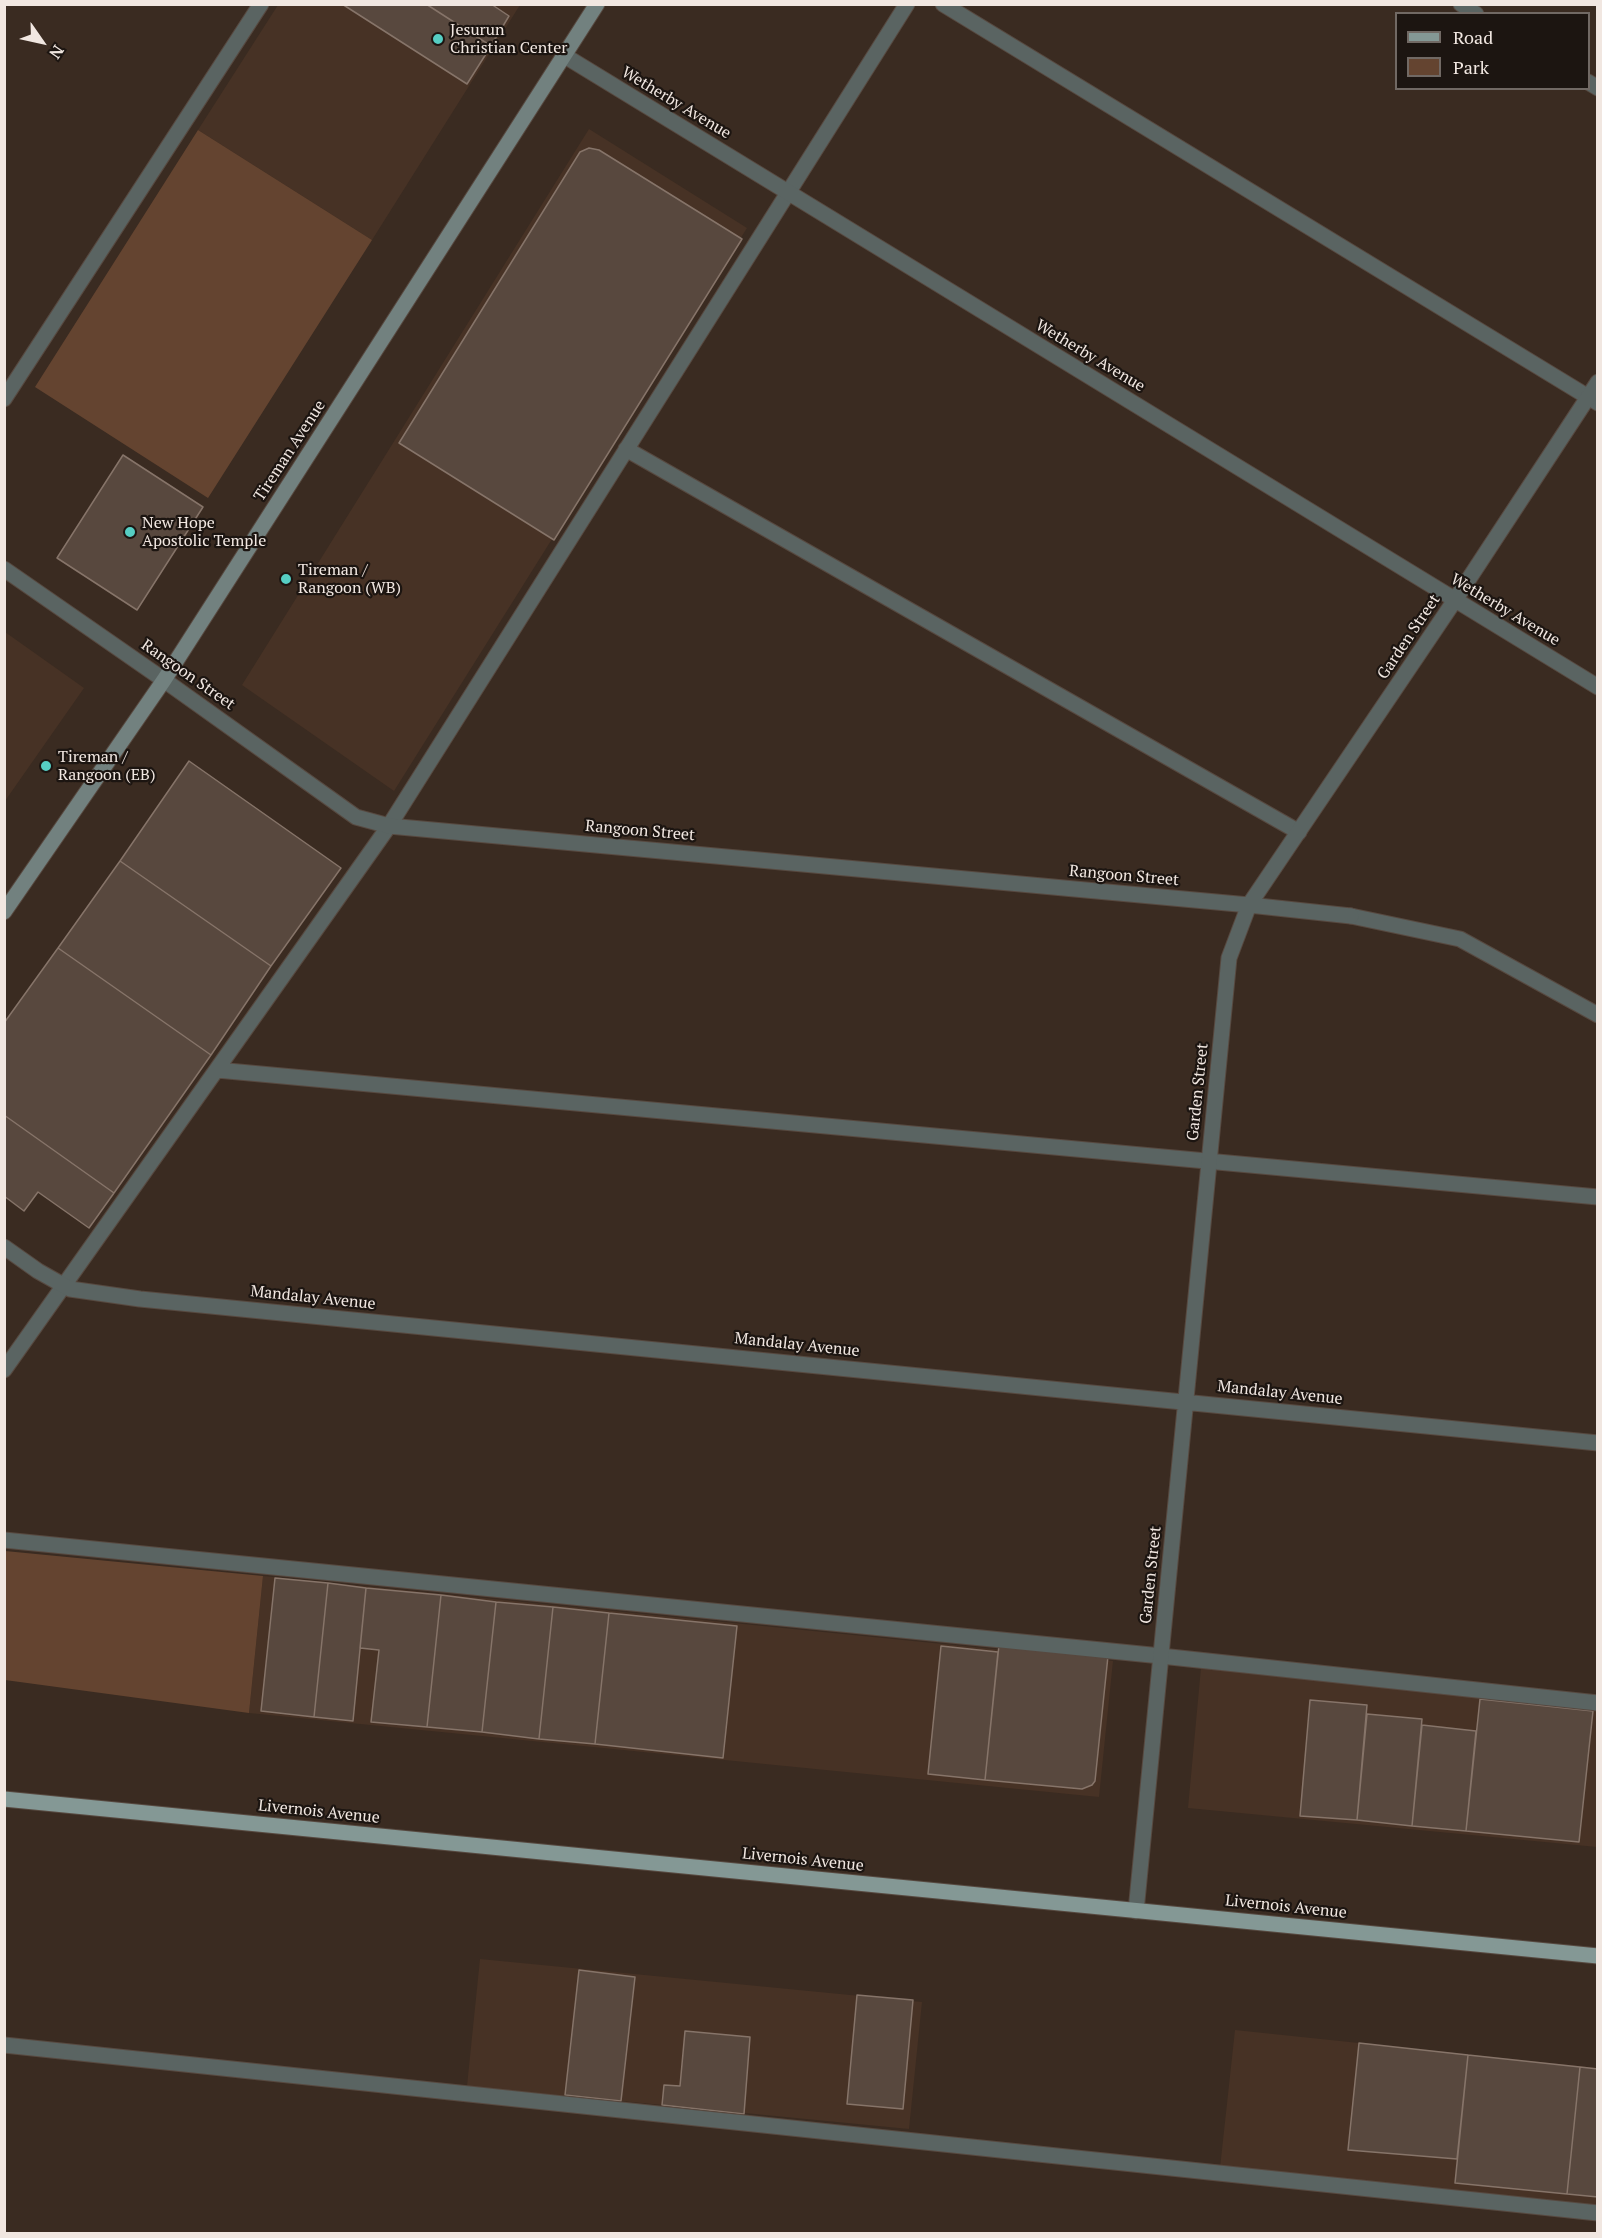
<!DOCTYPE html>
<style>
body{margin:0}
#map{position:relative;width:1602px;height:2238px;overflow:hidden;background:#3a2b21;font-family:"PT Serif",serif}
canvas{display:block}
.frame{position:absolute;inset:0;border:6px solid #f1e7e1;pointer-events:none}
.legend{position:absolute;left:1395px;top:12px;width:195px;height:78px;box-sizing:border-box;background:#1c1511;border:2px solid #716964;margin:0;padding:8px 10px;list-style:none;font-size:18px;color:#f1e7e1}
.legend li{display:flex;align-items:center;gap:12px;height:30px}
.legend b{width:30px;border:2px solid #716964}
.north{position:absolute;left:12px;top:12px;width:60px;height:60px;-webkit-text-stroke:4px #1c1511;paint-order:stroke;rotate:124deg;font-size:16px;font-weight:700;line-height:24px;text-align:center;color:#f1e7e1}
.north::after{content:'';display:block;margin:auto;width:21px;height:27px;background:#f1e7e1;clip-path:polygon(50% 0,100% 100%,50% 72%,0 100%)}
</style>
<div id="map">
<canvas width="1602" height="2238"></canvas>
<div class="frame"></div>
<ul class="legend">
<li><b style="height:8px;background:#849895"></b>Road</li>
<li><b style="height:16px;background:#644430"></b>Park</li>
</ul>
<div class="north">N</div>
</div>
<script>
const context = document.querySelector('canvas').getContext('2d');
context.lineJoin = 'round';
function fillPath(path, color) { context.fillStyle = color; context.fill(path, 'evenodd'); }
function trace(path, color, width, dash) { context.strokeStyle = color; context.lineWidth = width; context.lineCap = dash ? 'butt' : 'round'; context.setLineDash(dash || []); context.stroke(path); }
function drawText(font, color, halo, rows, align = 'center') {
  context.font = font + ' "PT Serif",serif'; context.lineWidth = 4.5; context.setLineDash([]); context.textBaseline = 'middle'; context.strokeStyle = halo; context.fillStyle = color; for (const [text, x, y, turn = 0] of rows) {
    context.save(); context.translate(x, y); context.rotate((+turn || 0) * Math.PI / 180); context.textAlign = isNaN(turn) ? turn : align; if (halo) context.strokeText(text, 0, 0); context.fillText(text, 0, 0); context.restore();
  }
}
fillPath(new Path2D(`
 M278 5H520L372 240 198 130Z
 M589 129 747 228 394 791 242 685Z
 M5 632 84 688 5 801Z
 M263 1576 1113 1661 1099 1797 249 1713Z
 M1201 1668 1597 1707V1847L1188 1808Z
 M480 1959 922 2002 909 2129 467 2086Z
 M1235 2030 1597 2068V2207L1220 2168Z`), '#473225');
fillPath(new Path2D(`
 M198 130 372 240 208 498 35 387Z
 M5 1551 263 1576 249 1713 5 1680Z`), '#644430');
const building = new Path2D(`
 M342 4H426L491 46 467 84Z
 M426 4H491L509 16 491 46Z
 M589 148 599 150 742 239 554 540 399 443 580 152Z
 M123 455 203 507 137 610 57 558Z
 M189 761 341 868 271 966 120 861Z
 M120 861 271 966 211 1055 58 948Z
 M58 948 211 1055 114 1193 4 1115V1023Z
 M4 1115 114 1193 89 1228 38 1192 24 1211 4 1196Z
 M275 1578 328 1583 314 1717 261 1711Z
 M328 1583 366 1588 353 1721 314 1717Z
 M366 1588 441 1595 427 1727 371 1722 379 1650 360 1648Z
 M441 1595 496 1602 482 1732 427 1727Z
 M496 1602 553 1607 539 1739 482 1732Z
 M553 1607 609 1613 595 1744 539 1739Z
 M609 1613 737 1626 723 1758 595 1744Z
 M999 1645 1108 1656 1095 1781 1092 1785 1082 1789 985 1780Z
 M941 1646 998 1652 985 1780 928 1774Z
 M1480 1699 1593 1711 1579 1842 1466 1831Z
 M1310 1700 1367 1705 1357 1820 1300 1816Z
 M1367 1714 1422 1719 1412 1826 1357 1820Z
 M1422 1725 1476 1731 1466 1831 1412 1826Z
 M579 1970 635 1977 621 2101 565 2095Z
 M857 1995 913 2000 903 2109 847 2104Z
 M685 2031 750 2037 744 2114 662 2105 664 2085 680 2086Z
 M1359 2043 1468 2055 1457 2159 1348 2150Z
 M1468 2055 1580 2067 1567 2194 1455 2183Z
 M1580 2067 1598 2069V2197L1567 2194Z`);
fillPath(building, '#58483e');
trace(building, '#867469', 1.5);
const lane = new Path2D(`
 M943 4 1598 403
 M4 399 261 4
 M626 449 1299 832
 M1351 916 1460 939 1598 1015
 M217 1070 1598 1197
 M4 1370 389 826 907 4
 M4 1540 1161 1656 1598 1703
 M4 2045 1598 2213`);
const street = new Path2D(`
 M1461 4 1476 14
 M565 56 1598 687
 M1588 82 1598 88
 M4 569 164 680 356 817 389 826 1249 905 1351 916
 M4 1247 38 1271 70 1289 140 1299 1598 1443
 M1136 1911 1229 958 1249 905 1455 600 1598 382`);
const secondary = new Path2D(`
 M4 912 164 680 597 4`);
const primary = new Path2D(`
 M4 1799 1598 1956`);
trace(lane, '#574940', 17);
trace(street, '#574940', 17);
trace(secondary, '#574940', 17);
trace(primary, '#574940', 17);
trace(lane, '#5a6462', 15);
trace(street, '#5a6462', 15);
trace(secondary, '#72817f', 15);
trace(primary, '#849895', 15);
for (const [x, y, r, color] of [
 [438,39,6,"#56cec3"],
 [130,532,6,"#56cec3"],
 [286,579,6,"#56cec3"],
 [46,766,6,"#56cec3"]
]) { const dot = new Path2D(); dot.arc(x, y, r, 0, 2 * Math.PI); context.fillStyle = color; context.fill(dot); trace(dot, '#1c1511', 2); }
drawText('16px', '#f1e7e1', '#1c1511', [
 ["Jesurun",450,30],
 ["Christian Center",450,48],
 ["New Hope",142,523],
 ["Apostolic Temple",142,541],
 ["Tireman /",298,570],
 ["Rangoon (WB)",298,588],
 ["Tireman /",58,757],
 ["Rangoon (EB)",58,775]
], 'left');
drawText('16px', '#f1e7e1', '#1c1511', [
 ["Wetherby Avenue",676,103,31],
 ["Wetherby Avenue",1090,356,31],
 ["Tireman Avenue",290,451,-57],
 ["Wetherby Avenue",1505,610,31],
 ["Garden Street",1409,637,-56],
 ["Rangoon Street",188,675,35],
 ["Rangoon Street",640,831,5],
 ["Rangoon Street",1124,876,5],
 ["Garden Street",1198,1092,-84],
 ["Mandalay Avenue",313,1298,6],
 ["Mandalay Avenue",797,1345,6],
 ["Mandalay Avenue",1280,1393,6],
 ["Garden Street",1151,1575,-84],
 ["Livernois Avenue",319,1812,6],
 ["Livernois Avenue",803,1860,6],
 ["Livernois Avenue",1286,1907,6]
]);
</script>
